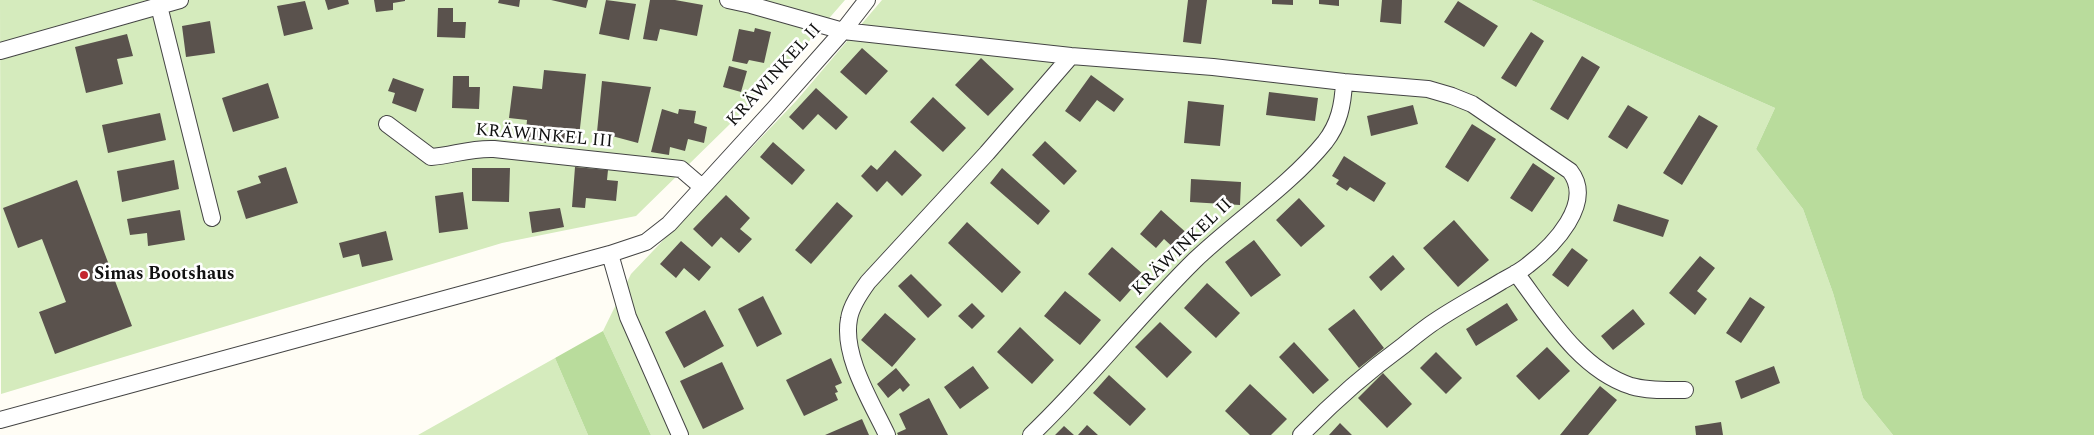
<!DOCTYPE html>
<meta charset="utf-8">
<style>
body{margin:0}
canvas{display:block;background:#fffdf5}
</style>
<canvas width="2094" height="435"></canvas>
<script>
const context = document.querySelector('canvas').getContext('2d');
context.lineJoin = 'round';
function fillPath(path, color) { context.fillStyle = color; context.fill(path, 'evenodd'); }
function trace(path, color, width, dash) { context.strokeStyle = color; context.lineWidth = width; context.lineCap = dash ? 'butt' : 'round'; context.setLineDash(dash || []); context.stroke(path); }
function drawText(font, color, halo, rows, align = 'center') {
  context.font = font + ' Spectral,serif'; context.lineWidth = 5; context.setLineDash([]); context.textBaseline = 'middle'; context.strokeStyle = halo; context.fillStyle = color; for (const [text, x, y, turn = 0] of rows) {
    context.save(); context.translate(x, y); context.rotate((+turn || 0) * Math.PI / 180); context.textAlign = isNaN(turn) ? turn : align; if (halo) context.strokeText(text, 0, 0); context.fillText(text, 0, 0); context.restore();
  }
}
fillPath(new Path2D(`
 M0 0H845L778 77 636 216 502 243 1 394Z
 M882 0H1531L1775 108 1756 149 1803 209 1833 293 1863 398 1893 435H651L603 331 631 274 797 100Z
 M555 358 588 435H418Z`), '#d5ebbd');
fillPath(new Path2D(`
 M1531 0H2094V435H1893L1863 398 1833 293 1803 209 1756 149 1775 108Z
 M603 331 651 435H588L555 358Z`), '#b9dc9c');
fillPath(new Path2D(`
 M325 0H348L349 4 328 10Z
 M374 0H405V1L393 3V10L376 12Z
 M499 0H520L519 7 498 3Z
 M551 0H588L586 8Z
 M606 0 636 4 629 40 599 34Z
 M650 0H675L703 5 697 36 660 29 657 41 643 39Z
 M1188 0H1207L1201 44 1183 42Z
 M1272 0H1293V5L1272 4Z
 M1319 0H1339V6L1319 4Z
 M1382 0H1402L1401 24 1380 22Z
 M305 1 313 29 284 36 277 6Z
 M1458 1 1498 26 1484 47 1444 22Z
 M438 8H453V22H466L465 38 437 37Z
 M210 21 215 53 186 57 182 26Z
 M755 28 771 32 764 63 749 60 747 64 732 61 739 29 754 32Z
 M1531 32 1544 41 1516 87 1501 78Z
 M127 34 133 56 117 59 123 84 86 93 75 47Z
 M862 48 888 71 866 95 840 72Z
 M1582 56 1600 67 1568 120 1550 109Z
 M981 58 1014 89 988 116 955 85Z
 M729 66 747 71 741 92 723 87Z
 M544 70 586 74 578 146 525 141 527 120 509 118 513 86 542 89Z
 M1091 75 1124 99 1114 112 1097 100 1080 122 1065 111Z
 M453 76H469V87H480L479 109 452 108Z
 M393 78 424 89 416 112 392 103 395 93 388 91Z
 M602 81 651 87 638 143 597 132Z
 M268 83 279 118 233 132 222 98Z
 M816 88 848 117 836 130 818 114 803 130 789 117Z
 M1269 92 1318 98 1315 121 1266 115Z
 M933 97 966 128 943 152 910 122Z
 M1188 101 1224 105 1220 146 1184 143Z
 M1413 105 1418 124 1371 136 1367 116Z
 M1628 105 1648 117 1627 149 1608 137Z
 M662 109 678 114 679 109 696 111 694 123 707 127 704 143 688 139 685 151 670 147 669 155 651 152Z
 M160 113 166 140 108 153 102 125Z
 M1699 115 1718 126 1682 185 1663 173Z
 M1472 124 1496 139 1468 182 1445 167Z
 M1045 141 1077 171 1064 185 1032 155Z
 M773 142 805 170 792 185 760 157Z
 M895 150 922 175 902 196 887 181 877 192 861 176 871 165 877 170Z
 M1344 156 1386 183 1374 202 1350 187 1347 191 1336 184 1339 180 1332 176Z
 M174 160 179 189 122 202 117 171Z
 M1533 163 1555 178 1532 212 1510 198Z
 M286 167 298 203 246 219 237 191 261 183 258 176Z
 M575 167 608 170 607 180 618 181 616 201 586 198 585 208 572 207Z
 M472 168H510L509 202 472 201Z
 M1002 168 1050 211 1038 225 990 183Z
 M1191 179 1241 182 1240 205 1190 202Z
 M77 180 132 326 55 354 39 312 66 302 42 239 18 248 3 208Z
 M463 192 468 229 439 233 435 196Z
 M726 195 750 218 740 229 752 239 739 253 721 237 712 247 693 229Z
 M1299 198 1325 226 1301 247 1276 220Z
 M837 202 853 216 811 264 795 250Z
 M1618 204 1669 220 1663 237 1613 221Z
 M560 208 564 227 532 233 529 212Z
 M180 210 185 240 148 246 147 233 130 235 127 219Z
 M1161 210 1190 236 1177 251 1164 239 1156 248 1140 234Z
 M1454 220 1489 260 1458 287 1423 248Z
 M967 222 1021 272 1002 293 948 243Z
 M386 231 393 260 362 267 359 254 343 258 339 243Z
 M1254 240 1281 275 1251 297 1225 262Z
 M681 241 711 267 699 281 684 268 676 278 660 264Z
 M1112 247 1144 275 1120 302 1088 274Z
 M1572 248 1588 260 1568 287 1552 275Z
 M1393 255 1405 269 1381 291 1369 277Z
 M1700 256 1715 268 1697 291 1707 299 1695 315 1669 293Z
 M911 274 942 305 928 318 898 286Z
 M1207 283 1240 313 1216 338 1184 308Z
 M1065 291 1101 320 1080 345 1044 316Z
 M763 296 782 334 757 347 738 309Z
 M1750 297 1765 307 1741 343 1726 333Z
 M972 303 985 316 972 329 958 316Z
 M1507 303 1518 320 1476 346 1466 329Z
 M1354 309 1384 348 1359 368 1328 329Z
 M1633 309 1645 324 1613 350 1601 336Z
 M705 310 724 346 684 368 665 332Z
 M885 313 916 339 892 367 861 340Z
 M1160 322 1192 352 1167 378 1135 347Z
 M1020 327 1054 360 1032 384 997 352Z
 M1294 342 1329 380 1313 394 1279 357Z
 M1547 347 1570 371 1539 400 1516 376Z
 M1436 352 1462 378 1446 394 1420 368Z
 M831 358 842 383 835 386 838 392 835 393 838 400 804 416 786 380Z
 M722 362 744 409 703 429 680 381Z
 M973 366 989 388 960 409 944 387Z
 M1774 366 1780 383 1741 399 1735 381Z
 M896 368 910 385 903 392 900 388 888 398 877 384Z
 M1383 373 1412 404 1387 428 1358 398Z
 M1109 375 1146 409 1130 426 1093 393Z
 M1250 384 1287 419 1271 435H1250L1225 411Z
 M1600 386 1617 400 1588 435H1560Z
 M929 398 948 435H898L897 433 906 429 899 414Z
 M862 419 869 435H825Z
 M1721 422 1723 435H1696L1695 426Z
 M1340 423 1352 435H1329Z
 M1087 425 1098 435H1078Z
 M1064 426 1074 435H1055Z`), '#5a524d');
const service = new Path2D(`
 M728 0 751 5 843 31 1071 56 1213 67 1344 82 1428 89 1452 96 1472 104 1570 171C1595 203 1553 246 1528 265 1521 271 1511 276 1502 281 1481 294 1458 306 1437 320 1426 327 1415 336 1404 345 1367 372 1333 402 1301 435
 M159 6 212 218
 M0 51 180 0
 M387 124 431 157C454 155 470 148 494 149L681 169 702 187
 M610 254 646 242 669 224 774 109 843 31 867 0
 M1516 273C1547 314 1579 369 1631 386 1648 391 1667 390 1685 390
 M0 420 610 254 628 317 680 435
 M887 435C872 403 842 356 849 319 851 306 860 293 868 282L987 153 1071 56
 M1031 435C1089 380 1138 316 1195 260 1236 221 1290 185 1325 142 1339 124 1343 105 1344 82`);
trace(service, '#444', 18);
trace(service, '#fff', 16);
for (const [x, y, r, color] of [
 [84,275,5,"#c4262e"]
]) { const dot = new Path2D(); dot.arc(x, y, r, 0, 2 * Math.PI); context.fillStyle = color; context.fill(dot); trace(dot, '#fff', 2); }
drawText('18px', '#111', '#fff', [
 ["KRÄWINKEL II",775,76,-48],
 ["KRÄWINKEL III",544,137,5],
 ["KRÄWINKEL II",1183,248,-44]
]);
drawText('bold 18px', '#111', '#fff', [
 ["Simas Bootshaus",94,275]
], 'left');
</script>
